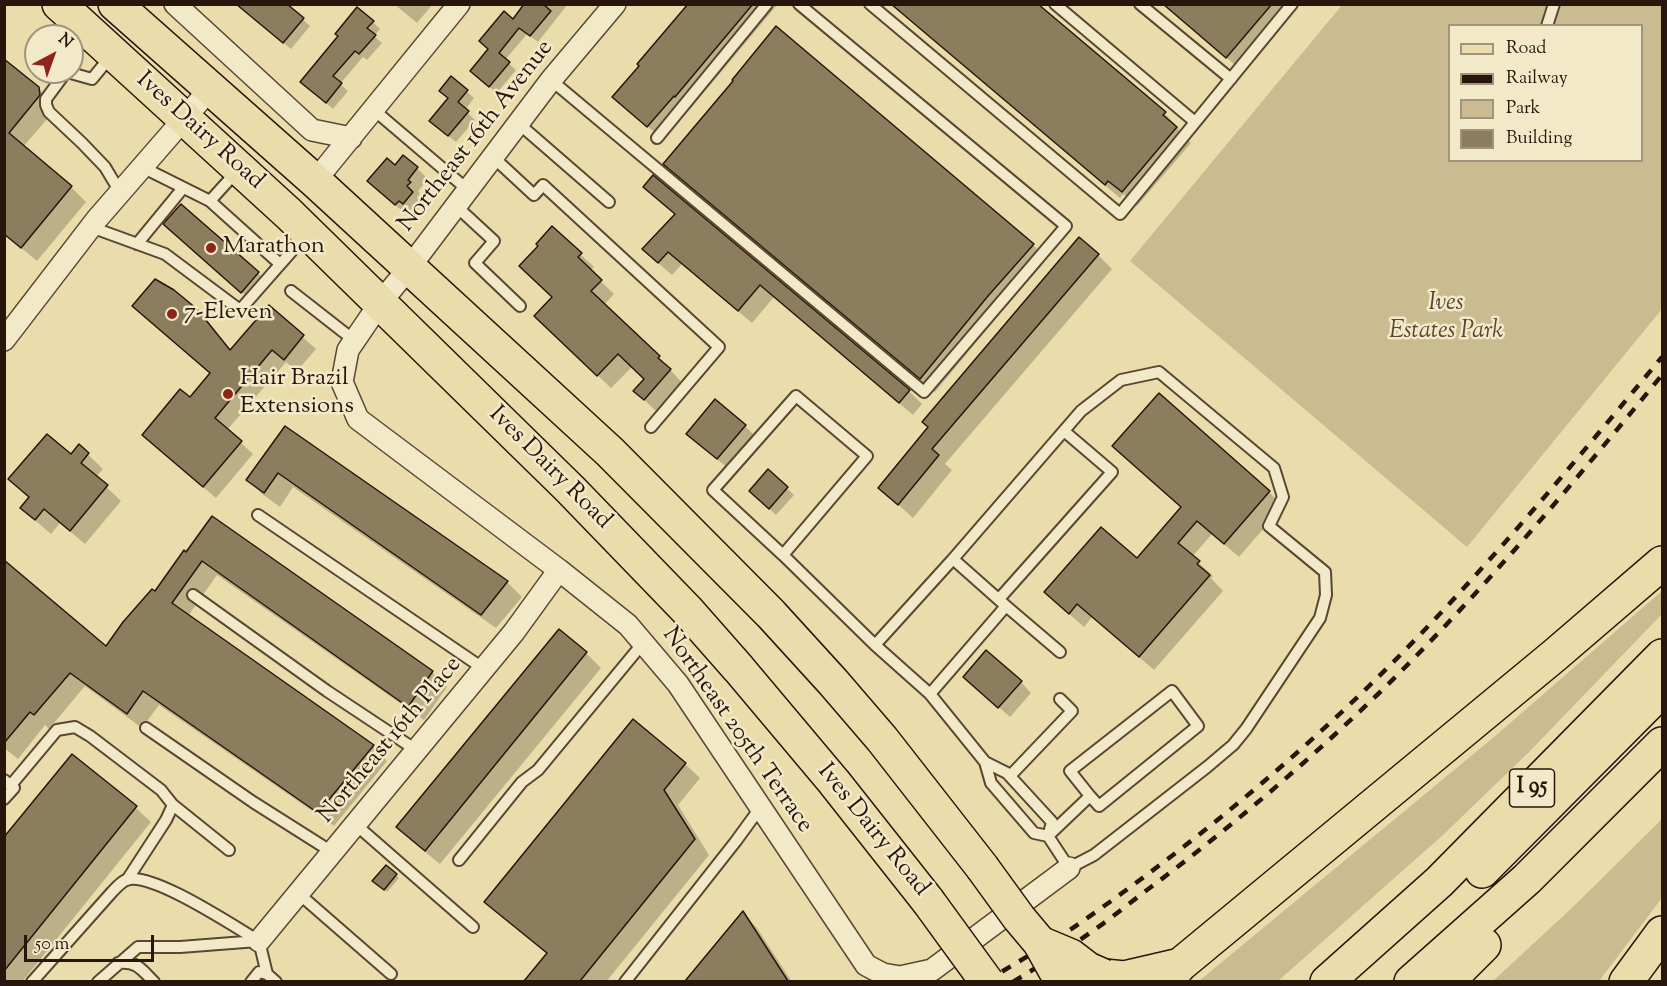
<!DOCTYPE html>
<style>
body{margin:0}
#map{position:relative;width:1667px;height:986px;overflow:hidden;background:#ebddab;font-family:"Sorts Mill Goudy",serif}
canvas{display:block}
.frame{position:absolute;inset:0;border:6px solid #28150c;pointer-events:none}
.legend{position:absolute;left:1448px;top:24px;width:195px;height:138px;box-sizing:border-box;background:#f2e9c8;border:2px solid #a1947d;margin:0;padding:8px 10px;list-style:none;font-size:18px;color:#28150c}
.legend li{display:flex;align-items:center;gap:12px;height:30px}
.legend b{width:30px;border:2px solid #a1947d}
.north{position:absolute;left:24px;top:24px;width:60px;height:60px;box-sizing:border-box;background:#f2e9c8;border:2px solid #a1947d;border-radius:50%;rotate:41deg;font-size:16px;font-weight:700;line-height:24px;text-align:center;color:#28150c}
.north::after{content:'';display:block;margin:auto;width:21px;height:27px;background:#8f2418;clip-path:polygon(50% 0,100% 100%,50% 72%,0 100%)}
.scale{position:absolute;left:24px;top:935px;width:130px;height:27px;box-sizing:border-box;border:3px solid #28150c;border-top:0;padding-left:8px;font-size:18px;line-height:21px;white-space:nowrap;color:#28150c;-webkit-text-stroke:4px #f2e9c8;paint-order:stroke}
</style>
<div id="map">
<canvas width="1667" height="986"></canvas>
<div class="frame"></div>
<ul class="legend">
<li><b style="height:8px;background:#ebddab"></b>Road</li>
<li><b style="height:8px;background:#28150c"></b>Railway</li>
<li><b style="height:16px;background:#cabb90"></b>Park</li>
<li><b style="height:16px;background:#8d7d5f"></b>Building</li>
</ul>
<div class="north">N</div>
<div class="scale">50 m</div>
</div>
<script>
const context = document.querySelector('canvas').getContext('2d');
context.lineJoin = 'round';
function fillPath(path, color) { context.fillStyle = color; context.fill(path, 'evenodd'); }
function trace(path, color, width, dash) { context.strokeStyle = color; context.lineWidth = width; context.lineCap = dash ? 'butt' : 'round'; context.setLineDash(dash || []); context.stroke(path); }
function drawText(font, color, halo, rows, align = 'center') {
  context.font = font + ' "Sorts Mill Goudy",serif'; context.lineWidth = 5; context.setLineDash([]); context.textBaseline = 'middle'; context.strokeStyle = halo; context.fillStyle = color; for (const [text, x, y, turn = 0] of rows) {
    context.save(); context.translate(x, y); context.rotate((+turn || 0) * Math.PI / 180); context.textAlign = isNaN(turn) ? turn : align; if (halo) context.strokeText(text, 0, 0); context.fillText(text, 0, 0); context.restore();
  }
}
fillPath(new Path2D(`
 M1342 5H1662V309L1467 547 1130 261ZM1450 26H1642V160H1450Z
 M1662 591V614L1529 752 1443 835 1278 981H1199L1494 737Z
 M1662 819V898L1599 981H1493L1575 905Z`), '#cabb90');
fillPath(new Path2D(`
 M236 4H285L310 26 291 49Z
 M394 4H433L417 23Z
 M526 4H568L538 42 527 34 505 60 516 70 497 93 479 78 513 21Z
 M689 4H778L690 109 688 108 662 139 614 97Z
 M891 4H1036L1165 114 1179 128 1178 130 1191 143 1137 206 1123 194 1120 198Z
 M1163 4H1299L1242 71Z
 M373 22 380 29 374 36 382 43 367 60 363 57 340 84 348 91 333 109 302 82Z
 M4 61 38 88 53 104 54 111 23 147 71 187 86 202 37 261 4 234Z
 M451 78 474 98 465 110 475 120 456 142 438 128 449 99Z
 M735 81 1033 245 1047 259 1003 310 935 392 679 178 665 164Z
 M417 168 428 179 418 191 420 194 417 198 423 204 414 213 410 211 407 215 380 192Z
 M653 177 909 391 922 404 913 415 774 297 752 323 682 264 672 275 657 262 676 215Z
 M181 206 261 276 245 295 165 224Z
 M580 254 594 267 590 271 614 294 604 305 659 357 683 384 658 413 635 391 646 379 633 366 611 388 549 329 553 298 521 266Z
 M1098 255 1112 269 945 464 952 470 913 518 880 488Z
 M134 306 196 310 209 323 231 351 269 307 316 349 297 371 286 362 227 430 253 454 216 498 156 447 144 435 190 399 212 374Z
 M745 426 756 437 729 469 699 445Z
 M285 428 507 582 522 597 496 628 293 487 280 507 262 494 248 480Z
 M79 446 103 469 96 477 121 501 85 544 60 523 51 534 37 522 22 508 30 498 10 479 71 456Z
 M1114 446 1269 492 1283 506 1239 557 1212 534 1192 557 1213 576 1211 578 1223 591 1154 670 1092 617 1084 627 1060 606 1137 561 1183 508Z
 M768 471 794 495 776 515 758 498Z
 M212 518 432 672 447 687 424 720 217 575 188 616 373 746 387 761 334 826 159 705 142 728 85 686 49 729 45 725 18 759 4 748V562L106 649 156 593 187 554Z
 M559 631 586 653 601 668 440 864 413 842 398 827Z
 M1021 682 1031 693 1010 717 976 687Z
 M72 756 136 808 151 822 22 982H4V840Z
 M685 764 700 778 678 805 709 855 606 982H526L548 955 501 916 486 901Z
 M386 867 399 878 387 892 374 881Z
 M743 913 757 928 792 982H687Z`), '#0003');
const building = new Path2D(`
 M236 4H287L304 18 283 43Z
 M524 4H543L551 11 530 36 519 28 499 53 510 62 489 87 470 71 488 49 479 41 504 11 513 19Z
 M688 4H753L675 97 674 96 647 127 612 97 639 66 637 64Z
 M891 4H1038L1166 112 1163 115 1177 127 1122 192 1108 181 1105 185Z
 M1163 4H1272L1226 58Z
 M357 7 374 21 367 28 376 35 359 54 355 51 333 76 342 83 326 103 300 82 338 36 335 34Z
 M776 26 1034 244 988 296 920 379 663 164 733 81 732 80Z
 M4 59 39 87 40 95 9 133 72 186 21 248 4 234Z
 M451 76 468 90 458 102 469 111 448 136 429 121 448 98 439 91Z
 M403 155 418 167 408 180 411 182 407 186 413 192 403 204 399 201 395 205 367 181 387 158 395 165Z
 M653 175 910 390 899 403 760 285 738 311 668 252 658 263 642 249 675 214 643 187Z
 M181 204 259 272 241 293 163 224Z
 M552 226 582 253 578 257 602 280 591 291 660 356 658 358 671 369 644 400 633 391 644 379 618 354 597 376 534 316 552 297 519 266 538 246 536 244Z
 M1079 237 1099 254 932 449 939 455 898 505 878 488 928 427 922 422Z
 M155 279 174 290 197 309 230 350 269 305 304 335 284 360 272 350 215 418 242 441 203 487 142 435 180 389 190 397 210 373 132 306Z
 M1159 393 1270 491 1224 544 1197 521 1178 543 1200 561 1197 564 1210 575 1139 657 1077 604 1069 614 1044 592 1101 527 1137 558 1181 507 1112 446Z
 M715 399 746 425 717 459 686 434Z
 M285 426 508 581 481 615 278 473 264 493 246 480Z
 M47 434 71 454 79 444 89 453 81 463 108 485 70 531 44 509 35 520 20 508 29 497 8 479Z
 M768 469 788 487 769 509 749 491Z
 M212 516 433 671 408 707 202 561 172 603 374 745 318 813 143 691 127 714 70 673 34 715 30 712 4 743V560L106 646 123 622 152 589 155 591 184 550 186 552Z
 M559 629 587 652 425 851 396 827Z
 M986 650 1022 681 998 708 963 677Z
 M633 719 686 763 664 790 695 839 580 981H524L547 953 484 902Z
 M72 754 137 806 4 971V837Z
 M386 865 397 874 384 890 372 881Z
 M743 911 788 981H685Z`);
fillPath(building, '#8d7d5f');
trace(building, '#28150c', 1.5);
const service = new Path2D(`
 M870 4 1120 214 1292 4
 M1055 4 1195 122
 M1140 4 1231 79
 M1547 26 1554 4
 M66 72 46 99V105L49 112 82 143 105 167 120 192
 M67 72 92 79 111 56
 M551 80 924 392 1066 226 799 4
 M374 110 468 190
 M518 123 609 202
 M657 138 767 4
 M493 157 534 195 543 185 719 347 651 427
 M142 167 210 201 280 264
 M210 201 238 170
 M456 206 494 241 475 263 520 306
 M91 227 165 254 240 310 306 235
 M137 244 183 188
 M291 291 355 341
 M258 515 484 669
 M783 555 867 456 796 396 713 490 783 555 875 645 930 694 985 762 991 783 1034 833 1048 836 1069 868 1094 855 1207 767 1233 745 1246 729 1320 618 1326 595 1325 572 1269 526 1283 497 1274 468 1159 372 1121 380 1081 411 953 559 1006 606 930 694
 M193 595 327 691 416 750
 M999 599 1112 472 1064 431
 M1006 606 1060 652
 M875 645 953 559
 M146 728 253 802 332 852
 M985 762 1007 773 1052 822 1049 833
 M1010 776 1072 711 1060 699
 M4 780 14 788 4 799
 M11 785 57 730 75 727 90 736 161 790 173 805 166 820 127 880
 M173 805 229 850
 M355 824 473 927
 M1048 836 1090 796 1099 806 1198 726 1172 691 1070 771 1090 796
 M459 860 522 782 538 770 643 643
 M298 893 391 974
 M118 963C137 961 141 969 154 982
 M32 982 112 892C116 888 121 882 126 880 150 870 235 927 259 941L267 974 276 982
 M98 982 138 947H180L258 941
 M251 982 259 972 267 974
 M625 982 736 841 760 808`);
const minor = new Path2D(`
 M175 4 312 130 351 138
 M615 4 551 80 409 268 380 303 348 350 342 382 358 419 559 570 628 625 678 684 866 965 883 974 900 977 932 970 1069 868
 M315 181 459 4
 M4 340 97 219 210 89
 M259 941 514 632 559 570`);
const primary = new Path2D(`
 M59 4 289 214 570 489 687 610 739 669 834 782 928 901
 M115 4 315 181 610 452 771 614 833 682 882 739 982 867`);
const motorway = new Path2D(`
 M1482 871 1662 690
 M1104 976 1124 978 1180 965
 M1165 982 1180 965 1555 655 1662 563
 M1327 982 1439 882 1662 656
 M1411 982 1527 879 1662 744
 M1447 982 1484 945
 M1626 982 1662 933`);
trace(service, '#594734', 14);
trace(minor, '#594734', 24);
trace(primary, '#28150c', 36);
trace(motorway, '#28150c', 36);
trace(service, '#f2e9c8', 10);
trace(minor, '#f2e9c8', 21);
trace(primary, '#ebddab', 33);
trace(motorway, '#ebddab', 33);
trace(new Path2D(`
 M985 982C1017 962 1050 944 1080 923 1182 852 1279 773 1368 687 1474 584 1568 470 1662 357
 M1013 982C1040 965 1068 949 1094 930 1113 917 1132 901 1151 887 1230 828 1305 764 1376 696 1479 596 1571 486 1662 375`), '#28150c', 4.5, [10, 10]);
const primaryBridge = new Path2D(`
 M982 867 1019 918 1040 943 1055 970 1065 982
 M928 901 987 982`);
const motorwayBridge = new Path2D(`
 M1040 943 1071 956 1088 969 1104 976`);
trace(primaryBridge, '#28150c', 36, []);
trace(motorwayBridge, '#28150c', 36, []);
trace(primaryBridge, '#ebddab', 33);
trace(motorwayBridge, '#ebddab', 33);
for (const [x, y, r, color] of [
 [211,248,6,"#8f2418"],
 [172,314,6,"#8f2418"],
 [228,394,6,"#8f2418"]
]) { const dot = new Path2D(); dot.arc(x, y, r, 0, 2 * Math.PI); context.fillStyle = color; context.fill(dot); trace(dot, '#f2e9c8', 2); }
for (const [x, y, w] of [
 [1532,788,45]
]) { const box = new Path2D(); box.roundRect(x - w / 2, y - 19, w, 38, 4.5); context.fillStyle = '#f2e9c8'; context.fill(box); trace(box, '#28150c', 1.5); }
drawText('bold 22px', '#28150c', null, [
 ["I 95",1532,788]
]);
drawText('24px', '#28150c', '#f2e9c8', [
 ["Ives Dairy Road",199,132,42],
 ["Northeast 16th Avenue",477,137,-52],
 ["Ives Dairy Road",549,469,45],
 ["Northeast 205th Terrace",736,731,55],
 ["Northeast 16th Place",391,741,-50],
 ["Ives Dairy Road",872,831,51]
]);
drawText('24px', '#28150c', '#f2e9c8', [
 ["Marathon",223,248],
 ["7-Eleven",184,314],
 ["Hair Brazil",240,380],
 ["Extensions",240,408]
], 'left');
drawText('italic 24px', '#594734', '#f2e9c8', [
 ["Ives",1446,305],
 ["Estates Park",1446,333]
]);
</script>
